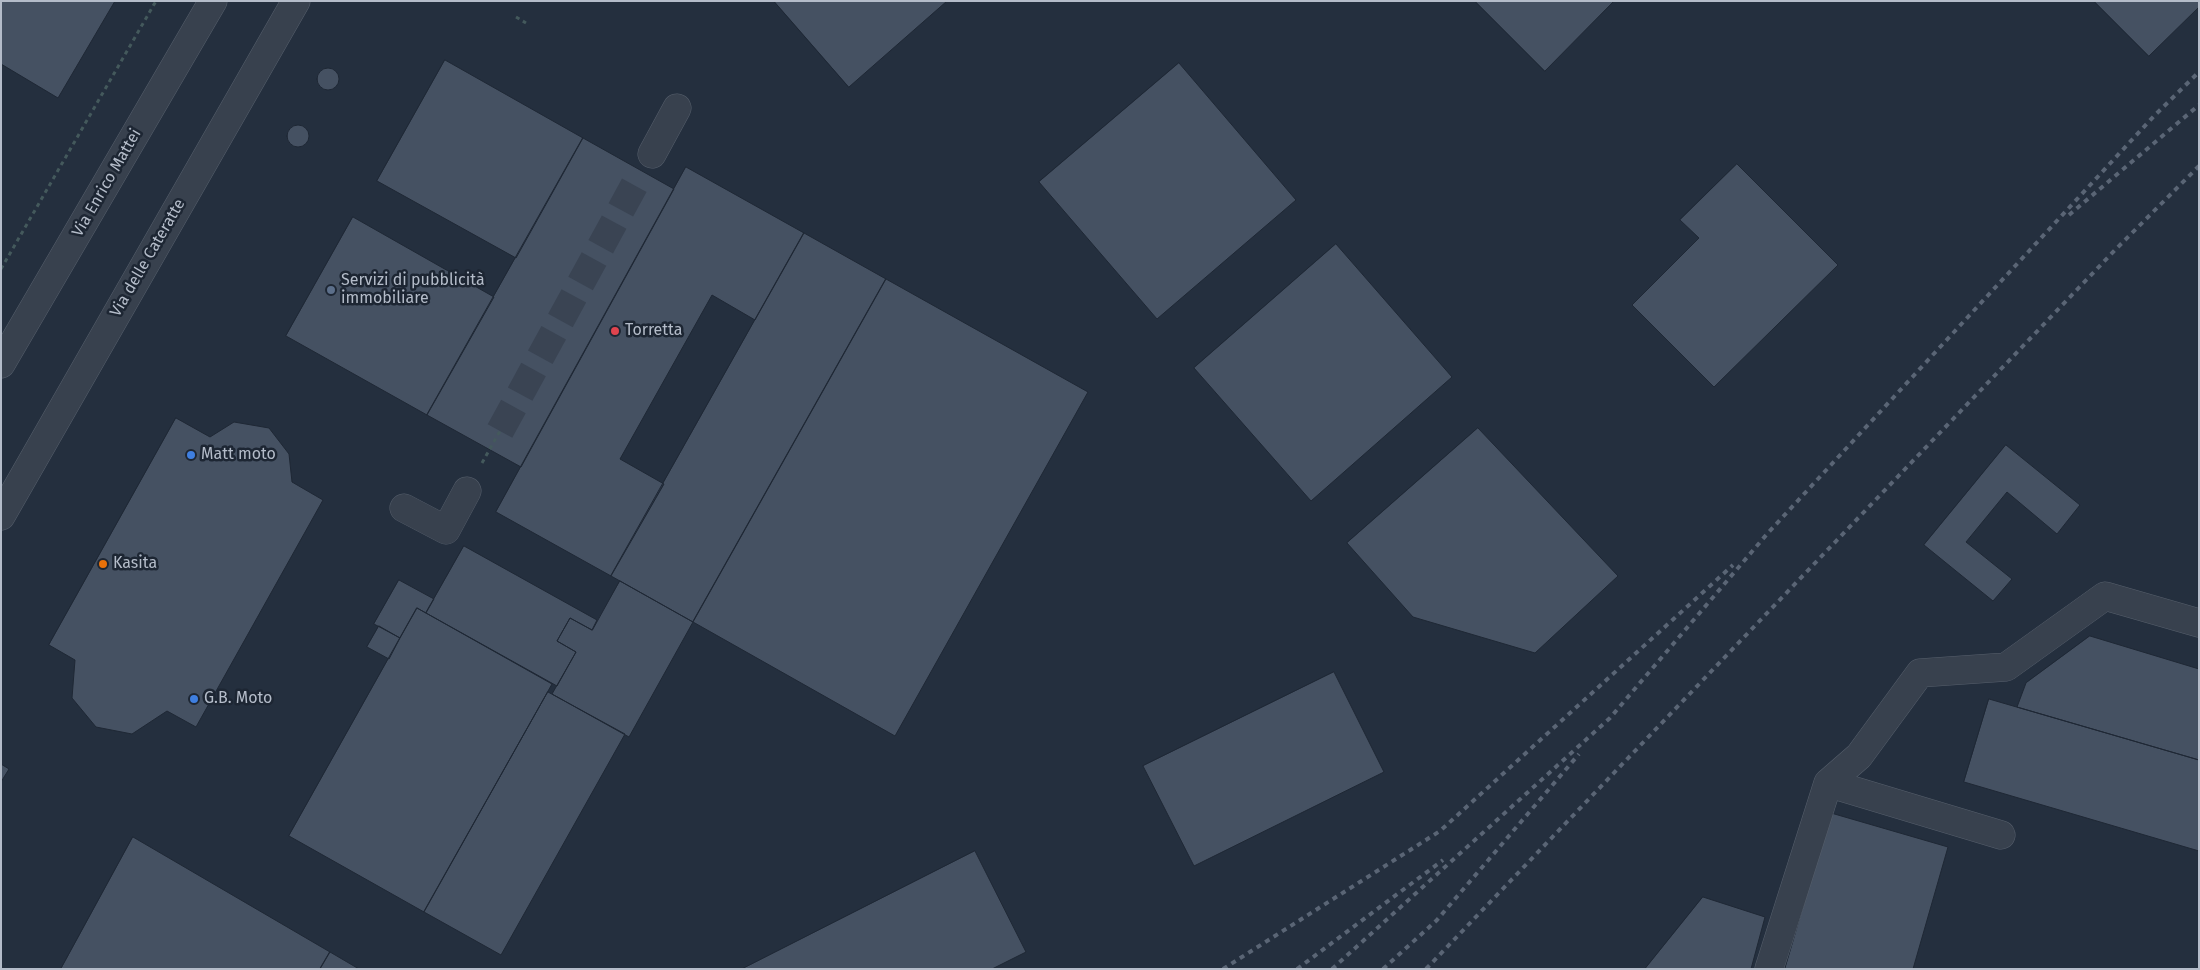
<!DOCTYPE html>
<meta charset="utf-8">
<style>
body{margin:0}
#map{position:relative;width:2200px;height:970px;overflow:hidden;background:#242f3e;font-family:"Fira Sans",sans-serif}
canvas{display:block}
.frame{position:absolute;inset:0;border:2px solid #b4bcc9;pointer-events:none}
</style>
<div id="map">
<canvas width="2200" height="970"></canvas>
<div class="frame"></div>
</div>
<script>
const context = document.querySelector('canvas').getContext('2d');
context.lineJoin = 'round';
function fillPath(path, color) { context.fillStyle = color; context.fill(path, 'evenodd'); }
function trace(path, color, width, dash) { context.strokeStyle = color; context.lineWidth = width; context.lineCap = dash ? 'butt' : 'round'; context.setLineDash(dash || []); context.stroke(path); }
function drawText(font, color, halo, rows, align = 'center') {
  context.font = font + ' "Fira Sans",sans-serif'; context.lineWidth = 5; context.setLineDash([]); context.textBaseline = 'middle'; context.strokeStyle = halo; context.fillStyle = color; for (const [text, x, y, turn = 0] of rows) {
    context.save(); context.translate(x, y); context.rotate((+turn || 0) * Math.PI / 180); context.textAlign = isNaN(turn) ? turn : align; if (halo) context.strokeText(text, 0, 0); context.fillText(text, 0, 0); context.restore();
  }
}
const building = new Path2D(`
 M1 1H115L58 98 1 64Z
 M774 1H947L849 87Z
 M1475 1H1614L1545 71Z
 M2094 1H2199V7L2149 56Z
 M445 60 583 138 516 258 377 181Z
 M1179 63 1296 200 1157 319 1039 182Z
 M317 79a11 11 0 1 1 22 0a11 11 0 1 1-22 0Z
 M287 136a11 11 0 1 1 22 0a11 11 0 1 1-22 0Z
 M583 138 674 189 521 467 427 415Z
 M1737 164 1838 265 1714 387 1632 305 1699 238 1680 220Z
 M686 167 804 233 755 320 712 295 620 459 664 484 611 576 496 512Z
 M353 217 494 297 427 415 286 336Z
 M804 233 886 279 693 622 611 576Z
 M1336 244 1452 377 1311 501 1194 368Z
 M886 279 1088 392 895 736 693 622Z
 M176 418 210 437 234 422 269 428 289 454 292 482 323 500 196 727 167 711 132 734 96 727 72 698 75 660 49 645Z
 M1478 428 1618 576 1535 653 1413 617 1347 543Z
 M2006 445 2080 505 2057 534 2007 492 1966 542 2012 579 1993 601 1924 545Z
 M464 546 597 620 592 630 570 618 557 641 576 652 557 686 426 613Z
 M399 580 434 599 426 613 417 608 400 638 374 624Z
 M620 581 693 622 629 737 552 694 576 652 557 641 570 618 592 630Z
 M417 608 552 684 424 912 289 836Z
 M379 626 400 638 389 659 367 647Z
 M2090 636 2199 669V760L2017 707 2026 683Z
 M1334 672 1384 772 1194 866 1143 766Z
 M548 692 625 734 501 955 424 912Z
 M1989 699 2199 760V851L1964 782Z
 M1 764 9 769 1 782Z
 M1831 813 1948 847 1913 969H1785Z
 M133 837 330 952 320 969H61Z
 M975 851 1026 952 992 969H742Z
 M1703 897 1765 917 1751 969H1645Z
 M330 952 359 969H320Z`);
fillPath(building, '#455162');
trace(building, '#1f2835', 1);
trace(new Path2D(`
 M500 431 635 184`), '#3a4453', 28, [28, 14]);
const minor = new Path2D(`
 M652 154 677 108
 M1 364 213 1
 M404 508 446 530 467 491
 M1 516 296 1
 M2001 835 1828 783 1859 756 1920 673 2006 667 2105 596 2199 623
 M1769 969 1828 783`);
trace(minor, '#565f6c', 29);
trace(new Path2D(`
 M516 17 526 23
 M1 269 156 1
 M482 463 500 431`), '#44595c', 3, [4, 4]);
trace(minor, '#38414e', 28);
trace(new Path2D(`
 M2069 215 2199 105
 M1223 969 1440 831 1733 565
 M1297 969 1443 860
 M1332 969 1610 718 1767 534 2154 116 2199 72
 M1383 969 1437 920 1579 754
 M1426 969 2115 250 2199 166`), '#5a6575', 4, [5, 5]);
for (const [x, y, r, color] of [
 [331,290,5,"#5c6f8a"],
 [615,331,5,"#e0444e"],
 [191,455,5,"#3f7fe0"],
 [103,564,5,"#e8710a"],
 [194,699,5,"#3f7fe0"]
]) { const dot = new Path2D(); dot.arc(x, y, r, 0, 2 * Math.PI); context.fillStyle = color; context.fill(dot); trace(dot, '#1d2633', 2); }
drawText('16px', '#b4bcc9', '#1d2633', [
 ["Via Enrico Mattei",107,183,-60],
 ["Via delle Cateratte",148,258,-60]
]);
drawText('16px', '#b4bcc9', '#1d2633', [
 ["Servizi di pubblicità",341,281],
 ["immobiliare",341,299],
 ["Torretta",625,331],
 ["Matt moto",201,455],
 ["Kasita",113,564],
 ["G.B. Moto",204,699]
], 'left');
</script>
